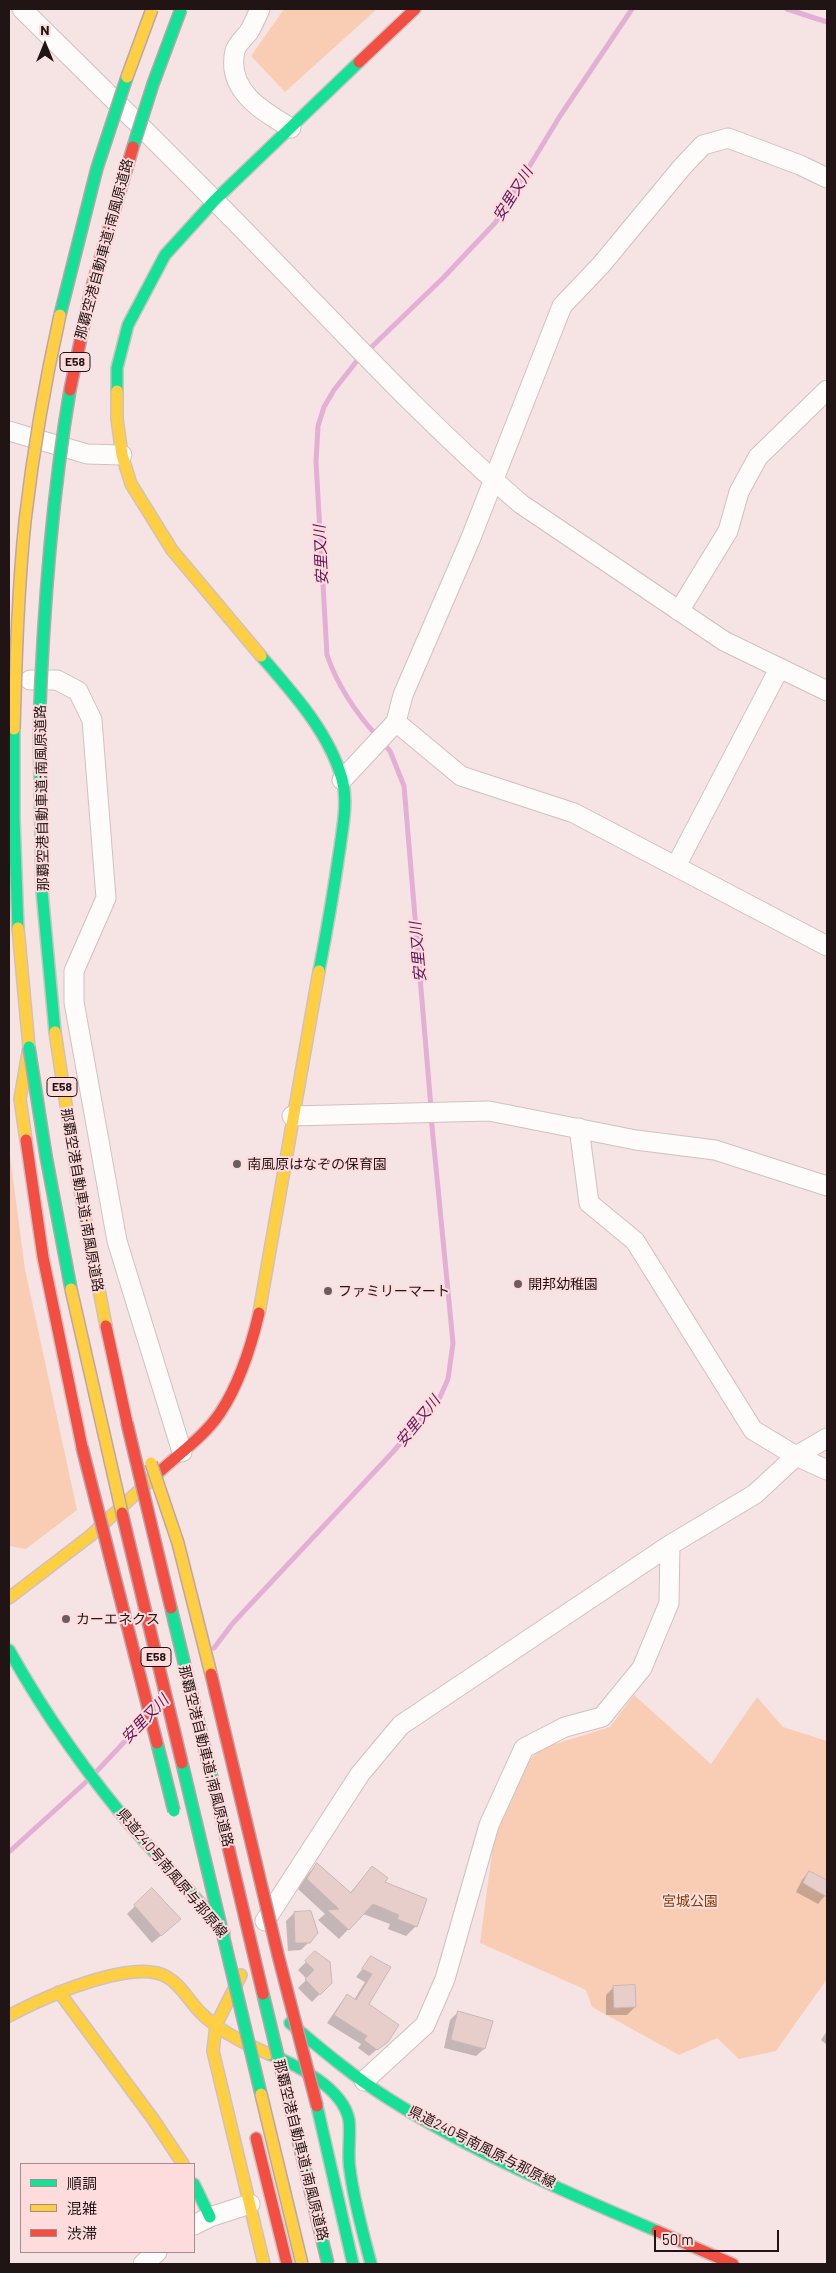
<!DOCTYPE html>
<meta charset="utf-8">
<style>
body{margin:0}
#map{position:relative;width:836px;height:2273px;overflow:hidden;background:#f6e4e4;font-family:Barlow,"Noto Sans JP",sans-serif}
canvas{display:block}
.frame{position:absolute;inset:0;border:10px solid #201415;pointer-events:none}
.legend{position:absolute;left:20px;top:2163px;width:175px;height:90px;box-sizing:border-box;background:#fedcdd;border:1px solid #a58c8d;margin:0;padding:6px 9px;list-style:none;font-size:15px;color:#201415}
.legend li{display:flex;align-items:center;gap:10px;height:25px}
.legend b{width:25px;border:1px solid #a58c8d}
.north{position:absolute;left:20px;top:20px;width:50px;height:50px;-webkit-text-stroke:4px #fedcdd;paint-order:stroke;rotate:0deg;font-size:14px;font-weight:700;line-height:20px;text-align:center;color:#201415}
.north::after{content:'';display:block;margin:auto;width:18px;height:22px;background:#201415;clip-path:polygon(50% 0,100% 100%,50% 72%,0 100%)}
.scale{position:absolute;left:654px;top:2230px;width:125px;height:22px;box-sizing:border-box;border:2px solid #201415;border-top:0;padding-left:6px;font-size:15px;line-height:18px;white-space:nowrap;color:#201415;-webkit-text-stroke:4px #fedcdd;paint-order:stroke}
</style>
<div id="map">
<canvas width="836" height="2273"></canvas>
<div class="frame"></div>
<ul class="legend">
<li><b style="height:6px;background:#16e098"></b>順調</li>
<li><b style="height:6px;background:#ffcf43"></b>混雑</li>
<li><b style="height:6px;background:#f24e42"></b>渋滞</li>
</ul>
<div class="north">N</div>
<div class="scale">50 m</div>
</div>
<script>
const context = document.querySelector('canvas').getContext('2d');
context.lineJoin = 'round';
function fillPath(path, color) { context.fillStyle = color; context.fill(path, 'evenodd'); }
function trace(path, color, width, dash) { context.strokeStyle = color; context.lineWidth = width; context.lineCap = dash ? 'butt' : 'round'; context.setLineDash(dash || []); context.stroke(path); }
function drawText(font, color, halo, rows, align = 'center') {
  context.font = font + ' Barlow,"Noto Sans JP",sans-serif'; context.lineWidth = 4; context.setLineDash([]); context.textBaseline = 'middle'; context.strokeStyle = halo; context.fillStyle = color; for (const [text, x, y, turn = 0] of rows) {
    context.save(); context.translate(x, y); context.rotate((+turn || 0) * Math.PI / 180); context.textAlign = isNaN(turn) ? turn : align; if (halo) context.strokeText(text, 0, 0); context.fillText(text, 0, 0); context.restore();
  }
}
fillPath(new Path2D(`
 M284 9H377L285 92 251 56Z
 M9 1148 25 1269 77 1510 26 1549 9 1546Z
 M634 1695 711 1764 757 1697 783 1727 827 1741V1979L776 2051 739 2059 717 2038 679 2055 592 2007 586 1990 480 1943 492 1853 503 1812 527 1762 542 1748 610 1727Z`), '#f9cdb4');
fillPath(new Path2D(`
 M317 1864 350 1893 372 1867 416 1926 406 1936 388 1929 390 1924 363 1914 339 1939 318 1920 325 1914 298 1889 308 1874Z
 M809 1872 827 1882V1893L818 1904 796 1892 802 1880Z
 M152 1889 171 1927 152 1943 127 1914Z
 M294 1913 309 1942 301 1950 288 1951 286 1921Z
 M315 1953 331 1982 312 2002 298 1988 307 1979 298 1970Z
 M371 1958 390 1968 368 2004 387 2041 369 2056 358 2048 361 2044 327 2023 340 2004 347 1996 354 2000 365 1982 356 1977Z
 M614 1987 635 2007 627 2015H606V1995Z
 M458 2012 484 2049 476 2056 444 2048 450 2020Z
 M827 2031V2045L821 2040Z`), '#0003');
trace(new Path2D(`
 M787 9 827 22
 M377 736C356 713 337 684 327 655L316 462 318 426 324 407 334 390 356 362 443 278 495 223 560 116 632 9
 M383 743 390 751 404 786 431 1108
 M214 1648 233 1623 392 1453 440 1397 448 1379 453 1343 431 1116
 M97 1771 143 1722
 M9 1852 86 1782`), '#e3afd5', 5);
const building = new Path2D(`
 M317 1863 351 1893 372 1866 388 1878 385 1882 427 1899 417 1927 397 1919 399 1915 373 1904 349 1930 327 1910 339 1909 307 1879Z
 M809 1871 827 1880V1897L803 1883Z
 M152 1888 181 1919 161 1936 134 1905Z
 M311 1911 318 1933 310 1943H295L294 1912Z
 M315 1951 330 1962 332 1983 320 1995 305 1979 314 1970 305 1961Z
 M371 1956 391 1967 369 2004 399 2025 388 2042 377 2050 364 2040 367 2036 334 2015 347 1994 356 2000 372 1974 362 1969Z
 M635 1985 636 2007 614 2008 613 1986Z
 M458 2011 493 2021 485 2049 451 2040Z`);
fillPath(building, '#e7ceca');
trace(building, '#c6b8b7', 1);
const street = new Path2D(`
 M22 9C104 90 187 171 268 255 350 339 431 427 521 504L724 641 827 691
 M260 9C256 17 253 26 248 33 244 38 236 45 235 51 226 90 262 111 291 128
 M9 431 87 454 122 455
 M679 611 728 531 739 492 758 457 827 390
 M30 680H57L78 691 92 720 106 898 74 971V1002L117 1241 182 1452
 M396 722 461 776 574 813 827 946
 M342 780 396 722 403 695 470 540 562 306 601 265 683 166 703 145 728 138 800 165 827 178
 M676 866 779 669
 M292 1116 489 1111 636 1140 715 1150 827 1186
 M579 1128 589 1203 635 1241 753 1430 796 1456 827 1470
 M265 1921 360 1774 401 1725 670 1545 755 1494 796 1456 827 1438
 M364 2081 425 2025 445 1979 489 1825 524 1748 565 1727 602 1717 642 1668 669 1603 670 1545
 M194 2225 210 2217 250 2204
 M143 2264 157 2252`);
const fast = new Path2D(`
 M117 391V368L128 325 165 255 215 200 359 62
 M261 656C292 692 329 732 342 779 348 801 343 825 340 847 334 889 327 930 319 971
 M14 729V819L18 928
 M39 729 42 891 55 1032
 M9 1650C46 1716 89 1777 138 1834 164 1864 191 1892 217 1922L224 1933
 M290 2023C322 2050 354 2077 389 2099 473 2152 565 2192 657 2231
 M269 2054C297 2065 343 2088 349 2120 351 2137 347 2154 350 2170 354 2202 363 2233 371 2264
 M317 2106 353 2264
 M194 2184 210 2217`);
const slow = new Path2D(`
 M117 391V419L122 455 131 484 172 550 261 656
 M18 928 29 1047 20 1099 26 1140
 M55 1032 76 1170 106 1326
 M259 1313 319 971
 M9 1598 90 1536 156 1475
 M241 1975 216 2025 213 2051 264 2264
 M59 1992 153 2119 183 2164
 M9 2016C41 1998 134 1957 167 1977 181 1985 189 2001 201 2013 219 2031 245 2044 269 2054`);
const jam = new Path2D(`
 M359 62 415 9
 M26 1140 43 1257 82 1447
 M106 1326 127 1423
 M156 1475C177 1455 204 1437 220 1413 240 1383 251 1347 259 1313
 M256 2138 287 2264
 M657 2231 733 2264`);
trace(street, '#d0c1c1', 21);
trace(fast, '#d0c1c1', 14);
trace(slow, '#d0c1c1', 14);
trace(jam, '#d0c1c1', 14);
trace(street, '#fefbfb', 19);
trace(fast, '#16e098', 11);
trace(slow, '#ffcf43', 11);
trace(jam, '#f24e42', 11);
const fastBridge = new Path2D(`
 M133 147 153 84 181 9
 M60 315 97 168 127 77
 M39 729C43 615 51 502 70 390
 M29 1047 46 1156 71 1289
 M171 1608 216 1795
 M157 1743 174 1811
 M182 1763 261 2094
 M263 1994 328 2264`);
const slowBridge = new Path2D(`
 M127 77 152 9
 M14 729C16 659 18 590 25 521 33 452 45 382 60 315
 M71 1289 122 1513
 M151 1463 178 1543 211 1674
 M261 2094 302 2264`);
const jamBridge = new Path2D(`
 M70 390 91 290 133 147
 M127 1423 171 1608
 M82 1447 157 1743
 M122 1513 182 1763
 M211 1674 278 1955 317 2106
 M216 1795 263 1994`);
trace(fastBridge, '#bda4ab', 14, []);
trace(slowBridge, '#bda4ab', 14, []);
trace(jamBridge, '#bda4ab', 14, []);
trace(fastBridge, '#16e098', 11);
trace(slowBridge, '#ffcf43', 11);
trace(jamBridge, '#f24e42', 11);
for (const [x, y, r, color] of [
 [237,1164,5,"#6b5d5d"],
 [518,1284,5,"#6b5d5d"],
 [328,1291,5,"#6b5d5d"],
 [66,1619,5,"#6b5d5d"]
]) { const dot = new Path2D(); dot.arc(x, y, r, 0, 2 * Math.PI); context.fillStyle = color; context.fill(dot); trace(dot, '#fedcdd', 2); }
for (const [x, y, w] of [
 [75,362,30],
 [62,1087,30],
 [156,1657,30]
]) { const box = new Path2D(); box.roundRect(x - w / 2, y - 9.5, w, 19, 4); context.fillStyle = '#fedcdd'; context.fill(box); trace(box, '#201415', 1); }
drawText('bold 12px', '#201415', null, [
 ["E58",75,362],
 ["E58",62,1087],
 ["E58",156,1657]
]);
drawText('14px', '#201415', '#fedcdd', [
 ["那覇空港自動車道;南風原道路",104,249,-75],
 ["那覇空港自動車道;南風原道路",42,798,-91],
 ["那覇空港自動車道;南風原道路",82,1200,80],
 ["那覇空港自動車道;南風原道路",206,1756,76],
 ["県道240号南風原与那原線",172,1873,50],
 ["県道240号南風原与那原線",482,2147,27],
 ["那覇空港自動車道;南風原道路",301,2150,76]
]);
drawText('14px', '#201415', '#fedcdd', [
 ["南風原はなぞの保育園",247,1164],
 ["開邦幼稚園",528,1284],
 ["ファミリーマート",338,1291],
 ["カーエネクス",76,1619]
], 'left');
drawText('14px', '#7e3f00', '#fedcdd', [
 ["宮城公園",690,1901]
]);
drawText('italic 15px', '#611358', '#fedcdd', [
 ["安里又川",513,194,-58],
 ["安里又川",321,555,-93],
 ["安里又川",418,952,-95],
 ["安里又川",418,1421,-51],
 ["安里又川",145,1719,-46]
]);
</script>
